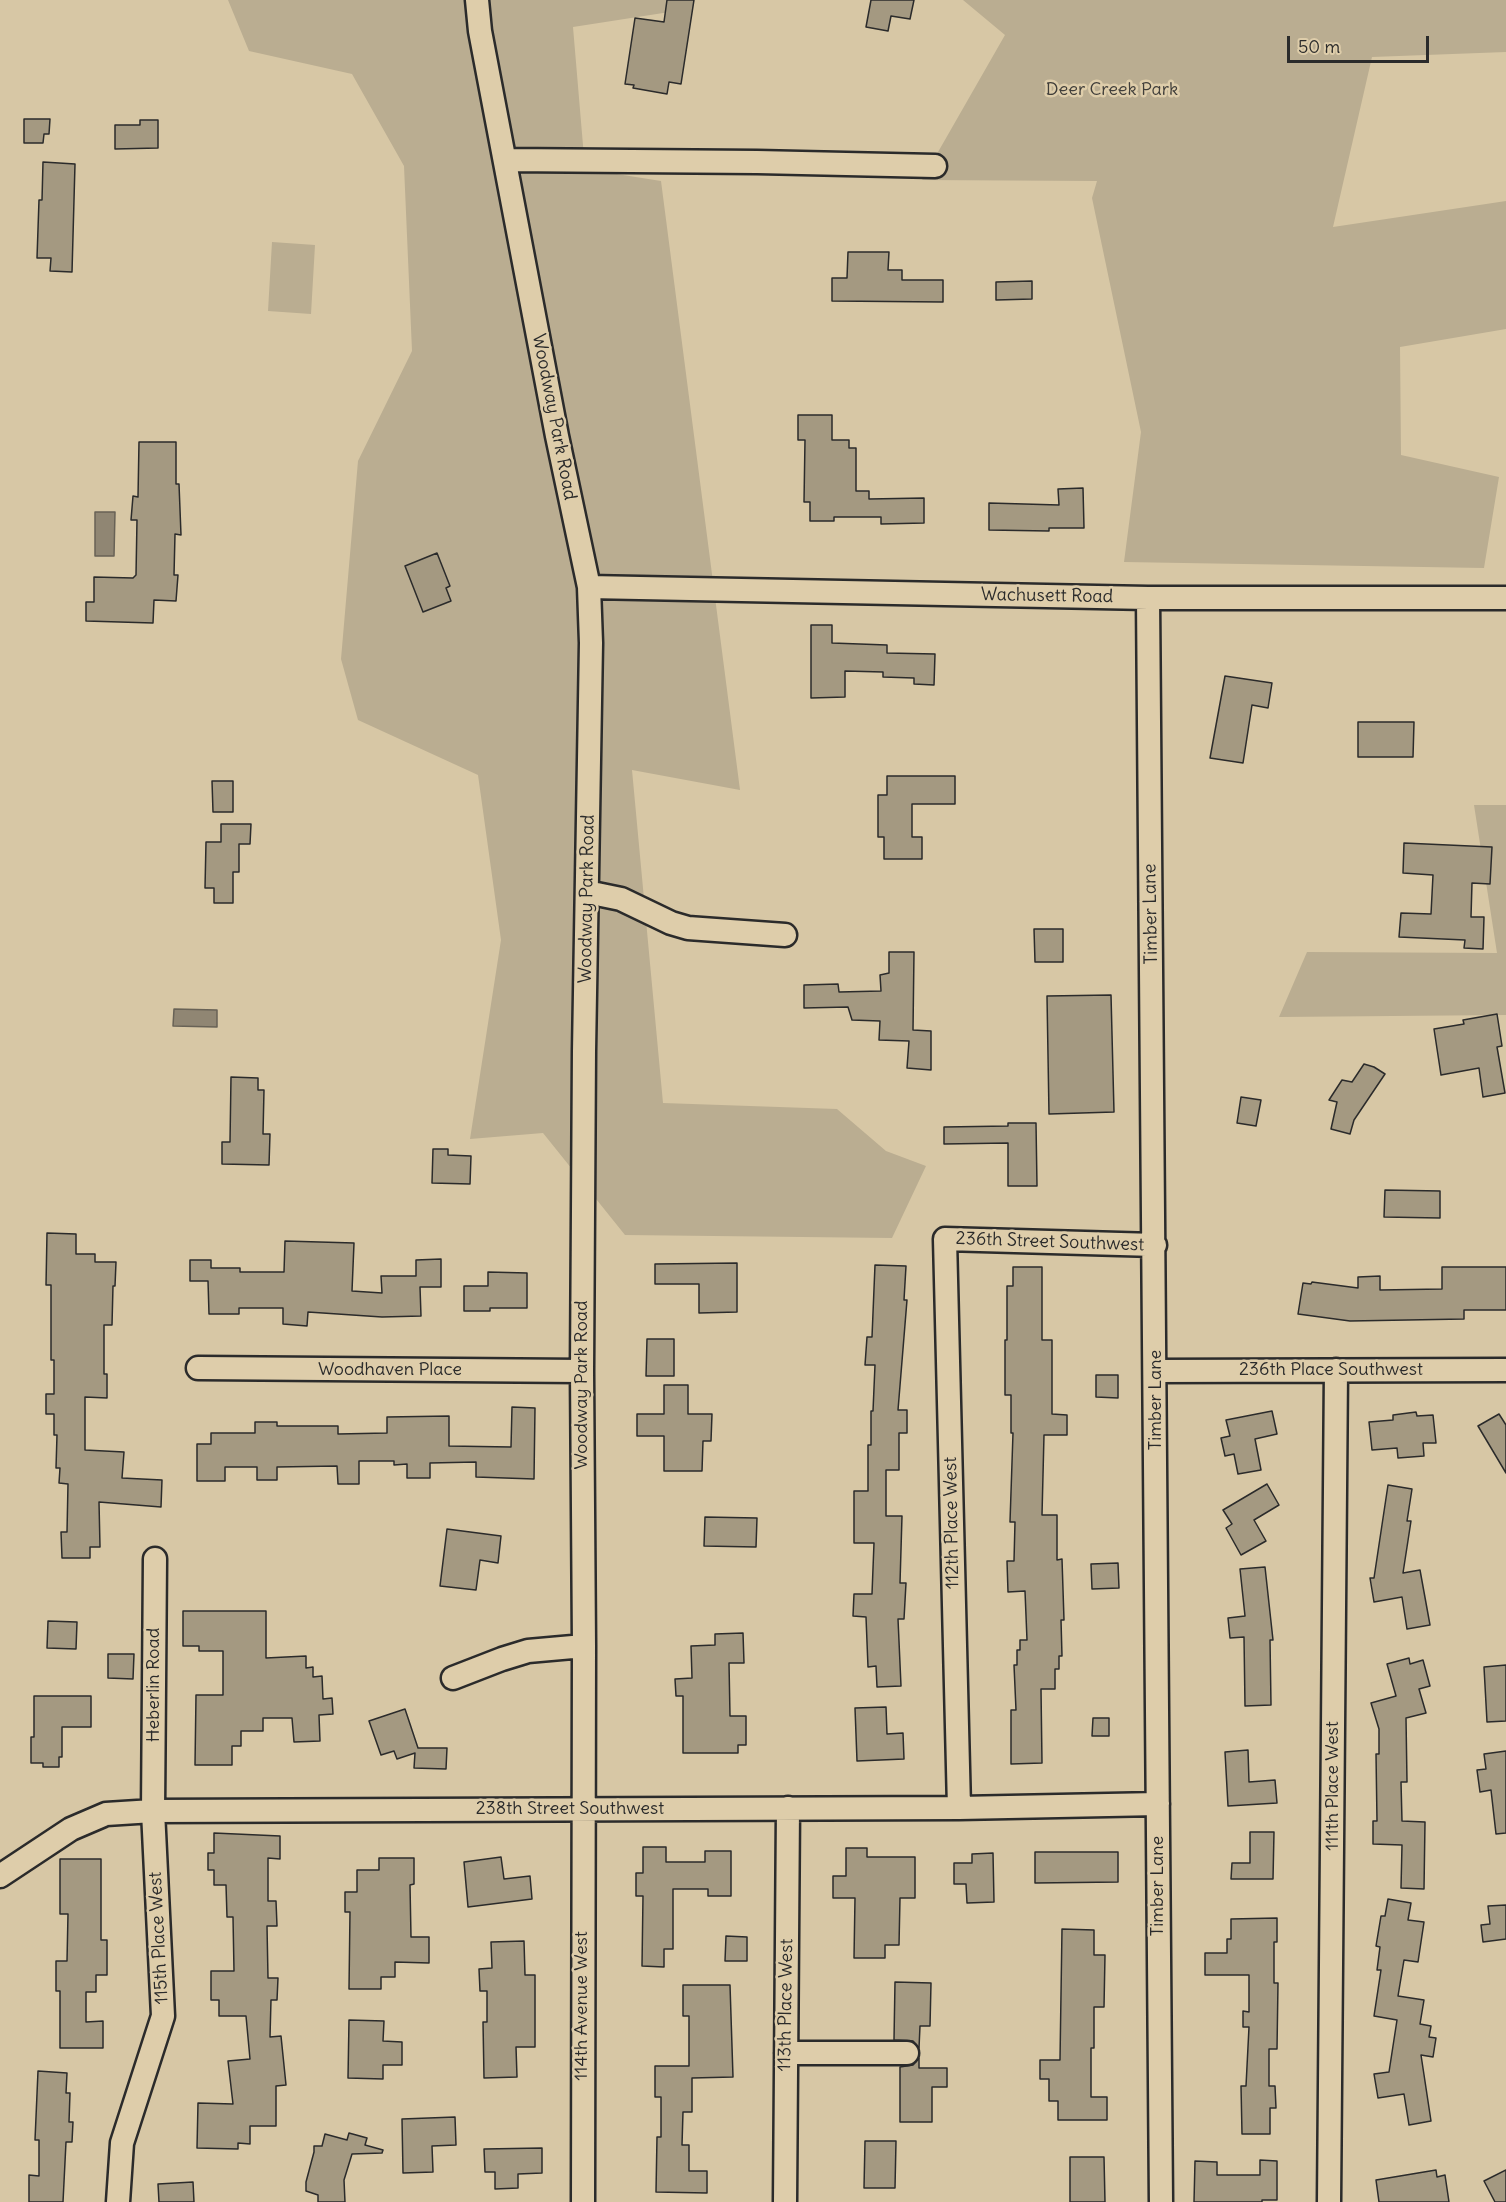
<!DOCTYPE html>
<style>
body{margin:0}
#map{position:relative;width:1506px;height:2202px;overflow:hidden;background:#d7c7a5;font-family:Delius,sans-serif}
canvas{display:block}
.scale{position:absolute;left:1287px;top:36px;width:142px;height:27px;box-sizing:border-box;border:3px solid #2b2b2b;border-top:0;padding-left:8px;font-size:18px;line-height:21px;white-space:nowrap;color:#2b2b2b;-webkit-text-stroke:4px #decdaa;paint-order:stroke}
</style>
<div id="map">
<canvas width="1506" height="2202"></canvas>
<div class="scale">50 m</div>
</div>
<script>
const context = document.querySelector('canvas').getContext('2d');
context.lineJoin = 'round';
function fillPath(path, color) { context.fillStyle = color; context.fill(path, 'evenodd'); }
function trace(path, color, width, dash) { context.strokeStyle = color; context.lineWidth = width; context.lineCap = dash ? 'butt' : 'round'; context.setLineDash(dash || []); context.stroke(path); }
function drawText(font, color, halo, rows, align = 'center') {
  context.font = font + ' Delius,sans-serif'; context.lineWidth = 5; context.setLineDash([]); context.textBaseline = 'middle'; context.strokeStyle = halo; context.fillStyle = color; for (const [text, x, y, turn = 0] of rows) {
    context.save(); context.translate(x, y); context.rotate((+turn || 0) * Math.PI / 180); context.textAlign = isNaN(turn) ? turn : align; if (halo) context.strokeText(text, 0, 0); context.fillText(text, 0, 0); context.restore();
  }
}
fillPath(new Path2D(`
 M228 0H680L676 11 573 27 585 169 661 181 740 790 632 770 663 1103 837 1109 886 1151 926 1166 892 1238 625 1235 543 1133 470 1139 501 940 478 775 358 720 341 659 358 461 412 351 404 166 352 74 249 51Z
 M963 0H1506V52L1372 57 1333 227 1506 201V329L1400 347 1401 455 1499 477 1484 568 1124 562 1141 432 1092 198 1097 181 922 180 1005 35Z
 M272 242 315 245 311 314 268 311Z
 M1474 805H1506V1015L1279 1017 1307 952 1497 953Z`), '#baad91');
const water = new Path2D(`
 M95 512H115L114 556H95Z
 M174 1009 217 1010V1027L173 1026Z`);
fillPath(water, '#908673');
trace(water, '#686256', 1.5);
const building = new Path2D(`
 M667 0H694L681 84 669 82 667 94 633 88 634 85 625 84 635 18 664 22Z
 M871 0H914L910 19 891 16 888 31 866 27Z
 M24 119H50L49 134H44L43 143H24Z
 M140 120H158V148L115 149V125H140Z
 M43 162 75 164 72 272 50 271 51 258H37L39 200H42Z
 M848 252H889L888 270H902V280H943V302L832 301V278H847Z
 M1032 281V299L996 300V282Z
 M798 415H832V440H849V448H856V491H869V499L924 498V523L881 524V517H834V521H810V502H804L805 440H798Z
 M139 442H176V484H179L181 535 175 534 174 575H178L176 601 154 600 153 623 86 621V602H94V577L133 578 136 575 137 520H131L133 496 138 497Z
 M1083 488 1084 528H1049V531L989 530V503L1059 505 1058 489Z
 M437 553 450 586 446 588 451 601 423 612 405 566Z
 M811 625H832V643L887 645V653L935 654 934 685 914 684V678L883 677V672L845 671V697L811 698Z
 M1225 676 1272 683 1268 708 1252 705 1243 763 1210 758Z
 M1358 722H1414L1413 757H1358Z
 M887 776H955V804H912V837H922V859H884V837H878V795H887Z
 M212 781H233V812H213Z
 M221 824H251L250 844H239V872H233V903H214V888H205L206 842H221Z
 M1404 843 1492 847 1490 884 1472 883 1471 917H1484L1483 949 1464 948 1465 940 1399 937 1401 913 1431 914 1433 875 1403 873Z
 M1034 929H1063V962H1035Z
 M889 952H914L913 1030 931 1031V1070L907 1068 909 1041 879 1040 880 1021 852 1020 848 1007 804 1008V985L838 984 839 992 881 991 880 975 889 973Z
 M1111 995 1114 1112 1049 1114 1047 996Z
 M1497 1014 1502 1046 1497 1047 1505 1093 1483 1097 1479 1068 1441 1075 1434 1029 1464 1024 1463 1020Z
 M1364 1064 1374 1067 1385 1074 1354 1120 1350 1134 1331 1129 1337 1102 1329 1100 1342 1080 1352 1082Z
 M231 1077 258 1078V1090H264L263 1134H270L269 1165 222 1164V1142H230Z
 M1241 1097 1261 1100 1256 1126 1237 1123Z
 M1008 1123H1036L1037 1186H1008V1143L944 1144V1127L1008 1126Z
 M433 1149H448V1155L471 1156 470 1184 432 1183Z
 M1385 1190 1440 1191V1218L1384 1217Z
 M47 1233 76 1234V1254H95V1262H116L115 1286H113L112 1325H104V1374H107V1398L85 1397V1450L124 1452 122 1478 162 1480 161 1507 99 1502 100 1547H90V1558H62L61 1532H67L68 1484 59 1483 60 1468H56L57 1435H54V1414H46V1394H54V1360H51V1285H46Z
 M285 1241 354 1243 352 1291 382 1293 381 1276H416V1260L441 1259V1287H420L421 1316 382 1317 308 1312 307 1326 283 1324V1308H239V1314H209L208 1281H190V1260H211V1268H240V1272H284Z
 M737 1263V1312L699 1313V1284H655V1264Z
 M875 1265 906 1266 904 1300H907L898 1410H907V1433H899V1470H886V1516H902L900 1583H906L904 1619H898L901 1686 877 1687 876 1666 868 1667 866 1617 853 1616 854 1594H872L874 1543H854V1491H868V1445H871V1411H873L875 1365H865L867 1337H872Z
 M1013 1267H1042V1340H1052V1414L1067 1415V1435H1044L1042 1515H1057V1560L1062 1559 1064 1620H1061L1062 1656H1059V1669H1055V1689H1041L1042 1763 1011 1764V1710H1016L1014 1665H1017V1650H1020V1640H1027L1025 1591 1008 1592 1007 1561H1014L1015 1522H1010L1013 1433H1011V1395H1005V1340H1007V1286H1013Z
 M1442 1267H1506V1310H1464V1319L1350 1321 1298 1314 1303 1283 1311 1284 1312 1282 1358 1288V1277L1380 1276V1290L1442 1289Z
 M488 1272 527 1273V1308H490V1311H464V1286H488Z
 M647 1339H674V1376H646Z
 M1096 1375H1118V1398L1096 1397Z
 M664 1385H688V1414H712L711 1441H703L702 1471H664V1436H637V1414H664Z
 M512 1407 535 1408 534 1479 476 1477V1462L430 1463V1478H407V1464L394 1465V1461H359V1484H338L337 1466 277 1467V1480H257V1467H225V1481H197V1444H211V1433H255V1422H277V1426H338V1434L387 1433V1417L449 1416V1446L511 1447Z
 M1272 1411 1277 1434 1255 1439 1261 1470 1238 1474 1234 1454 1225 1456 1221 1438 1230 1436 1226 1420Z
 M1416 1412 1417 1416 1433 1415 1436 1443H1423L1424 1456 1398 1458 1397 1448 1372 1450 1369 1422 1393 1420V1415Z
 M1499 1414 1506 1425V1473L1478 1426Z
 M1267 1484 1279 1505 1254 1520 1266 1541 1241 1555 1226 1528 1232 1524 1223 1510Z
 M1388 1485 1412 1489 1407 1521H1411L1403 1573 1420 1570 1430 1625 1407 1629 1402 1597 1374 1602 1370 1578H1374Z
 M705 1517 757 1518 756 1547 704 1546Z
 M447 1529 501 1536 498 1563 480 1560 476 1590 440 1586Z
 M1118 1563 1119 1588 1092 1589 1091 1564Z
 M1265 1567 1273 1640H1270L1271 1705 1245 1706 1244 1637 1230 1638 1228 1618 1245 1616 1240 1569Z
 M183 1611H266V1658L306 1656V1668L313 1667V1677L322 1676 323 1699 332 1698 333 1714 319 1715 320 1741 294 1742 292 1718H263V1731H241V1746H232V1765H195L196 1695H223V1651H199V1646H183Z
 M48 1621 77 1622 76 1649 47 1648Z
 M743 1633 744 1663H729L730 1716H746V1745H738V1753H683V1696H676L675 1679 692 1678 691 1646 715 1645V1634Z
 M108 1654H134L133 1679 108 1678Z
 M1409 1658 1410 1664 1423 1660 1430 1686 1419 1689 1426 1713 1406 1718 1407 1782H1401L1402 1821 1425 1822 1424 1889 1401 1888 1402 1845 1373 1844V1821H1377L1376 1754H1379V1729L1371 1703 1396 1696 1387 1664Z
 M1506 1665V1721L1487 1722 1484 1667Z
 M34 1696H91V1727H62V1757H59V1767H43V1763H31V1737H34Z
 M886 1707 887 1734 903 1733 904 1759 857 1761 855 1708Z
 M405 1709 418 1748H447L446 1769 414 1768 415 1753 397 1759 394 1751 381 1755 369 1721Z
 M1093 1718H1109V1736H1092Z
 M1248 1750 1249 1782 1275 1780 1277 1803 1228 1806 1225 1752Z
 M1506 1751V1833L1496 1834 1491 1790 1480 1792 1477 1770 1486 1769 1484 1754Z
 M1250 1832H1274L1273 1879H1231L1232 1863H1250Z
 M214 1833 280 1836V1859L268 1858V1901H276L277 1926H267L268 1978H278L277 2000H271L270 2037 281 2036 286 2085 276 2086V2126H250V2144L238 2143V2149L197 2148 198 2103 233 2104 228 2061 250 2059 246 2016H219V2000H211V1971H234L233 1917H227L226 1885H214V1870H208V1853H214Z
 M643 1847H666V1862H705V1851H731V1896H708V1889H673V1949H664V1967L642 1966 643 1896H636V1873H643Z
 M846 1848H867V1857H915V1898H900L899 1945H885V1958H854L855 1898H833V1876H846Z
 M1035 1852H1118V1882L1035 1883Z
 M993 1853 994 1902 967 1903 966 1884H954V1863H972V1854Z
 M501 1857 504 1879 530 1876 532 1899 468 1907 464 1862Z
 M379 1858H414V1884L410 1885 411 1937H429V1963L395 1962V1977H381V1989H349L350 1912H345V1892H357V1870H379Z
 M60 1859H101V1940H107V1975H96V1992H86V2022L103 2021V2048H60V1991H56V1961H67L68 1914H60Z
 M1388 1899 1411 1903 1408 1920 1424 1922 1418 1962 1404 1960 1398 1996 1424 2000 1420 2024 1431 2026 1429 2037 1436 2038 1433 2057 1421 2055 1431 2121 1409 2125 1404 2094 1378 2098 1374 2074 1389 2072 1397 2020 1374 2016 1381 1970H1377L1380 1947 1376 1946 1381 1916H1385Z
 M1506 1905V1939L1483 1942 1481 1925 1490 1924 1488 1906Z
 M1277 1918V1942H1274V1983H1278L1277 2049H1269V2086H1275L1276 2108H1270V2134H1242L1241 2086H1246L1249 2027H1243V2011L1249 2012V1975H1205V1953H1227V1939H1231V1919Z
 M1062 1929 1094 1930V1955H1105L1104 2007H1094V2048H1091V2097H1107V2120H1058V2101H1049V2079H1040V2060H1060Z
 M726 1936 747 1937V1961H725Z
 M524 1941 525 1975H535V2047H516L517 2077 484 2078 483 2022H487V1991H480L479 1969 492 1968 491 1942Z
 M895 1982 931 1983 930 2026H920L919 2048 913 2041 894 2040Z
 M683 1985H730L733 2077 692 2078V2112H683L682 2145H689V2171H707V2193L656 2192 657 2137H661V2097H655V2066H689V2016H683Z
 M349 2020 384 2021 383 2041 402 2042V2065H383V2079L348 2078Z
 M919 2058V2068H947V2087H932V2122H900V2067L913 2065Z
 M38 2071 67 2073 66 2093H70L69 2122H73L72 2142H66L63 2202H29V2175L39 2176V2140H35Z
 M455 2117 456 2145 432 2146 433 2172 403 2173 402 2119Z
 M349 2133 367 2138 365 2145 383 2150 382 2153 352 2154 344 2180 345 2202H318V2195L306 2191V2182L314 2152V2146H322L325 2134 347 2140Z
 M865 2141H896L895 2188H864Z
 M542 2148V2173L518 2174V2188L495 2189V2172H485L484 2149Z
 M1070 2157H1104L1105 2202H1070Z
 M1260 2160 1277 2161V2200H1262V2202H1194L1195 2161 1217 2162V2175H1260Z
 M1436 2170 1437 2177 1445 2175 1449 2202H1379L1376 2180Z
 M1506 2170V2202H1495L1484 2181Z
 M193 2182 194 2202H159L158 2184Z`);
fillPath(building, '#a49981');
trace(building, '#2b2b2b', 1.5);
const minor = new Path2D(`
 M477 0 480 31 557 436 589 587 591 643 584 1051 582 1371 584 1646 583 2202
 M506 160 757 162 935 166
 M589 587 1148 598H1506
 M1148 598 1161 2202
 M587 892 621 899 671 923 688 928 785 935
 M198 1368 582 1371
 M1155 1371 1506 1370
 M453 1678 502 1659 528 1651 584 1646
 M959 1808 945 1239 1155 1245
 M0 1876 71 1829 106 1814 153 1811 959 1808 1158 1804
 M786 2053H907
 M118 2202 122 2143 163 2016 153 1811 155 1559
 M785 2202 788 1808
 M1329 2202 1336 1370`);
trace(minor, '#2b2b2b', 27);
trace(minor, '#decdaa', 22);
drawText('18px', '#403e3a', '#decdaa', [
 ["Deer Creek Park",1112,90]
]);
drawText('18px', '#2b2b2b', '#decdaa', [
 ["Woodway Park Road",554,417,79],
 ["Wachusett Road",1047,596,1],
 ["Woodway Park Road",587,899,-89],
 ["Timber Lane",1151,914,-91],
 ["236th Street Southwest",1050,1242,2],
 ["Woodhaven Place",390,1370],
 ["236th Place Southwest",1331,1370],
 ["Woodway Park Road",582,1385,-90],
 ["Timber Lane",1156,1400,-90],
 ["112th Place West",952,1523,-91],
 ["Heberlin Road",154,1685,-90],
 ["111th Place West",1333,1786,-90],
 ["238th Street Southwest",570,1809],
 ["Timber Lane",1158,1886,-90],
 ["115th Place West",159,1938,-93],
 ["113th Place West",786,2005,-89],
 ["114th Avenue West",582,2006,-90]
]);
</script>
